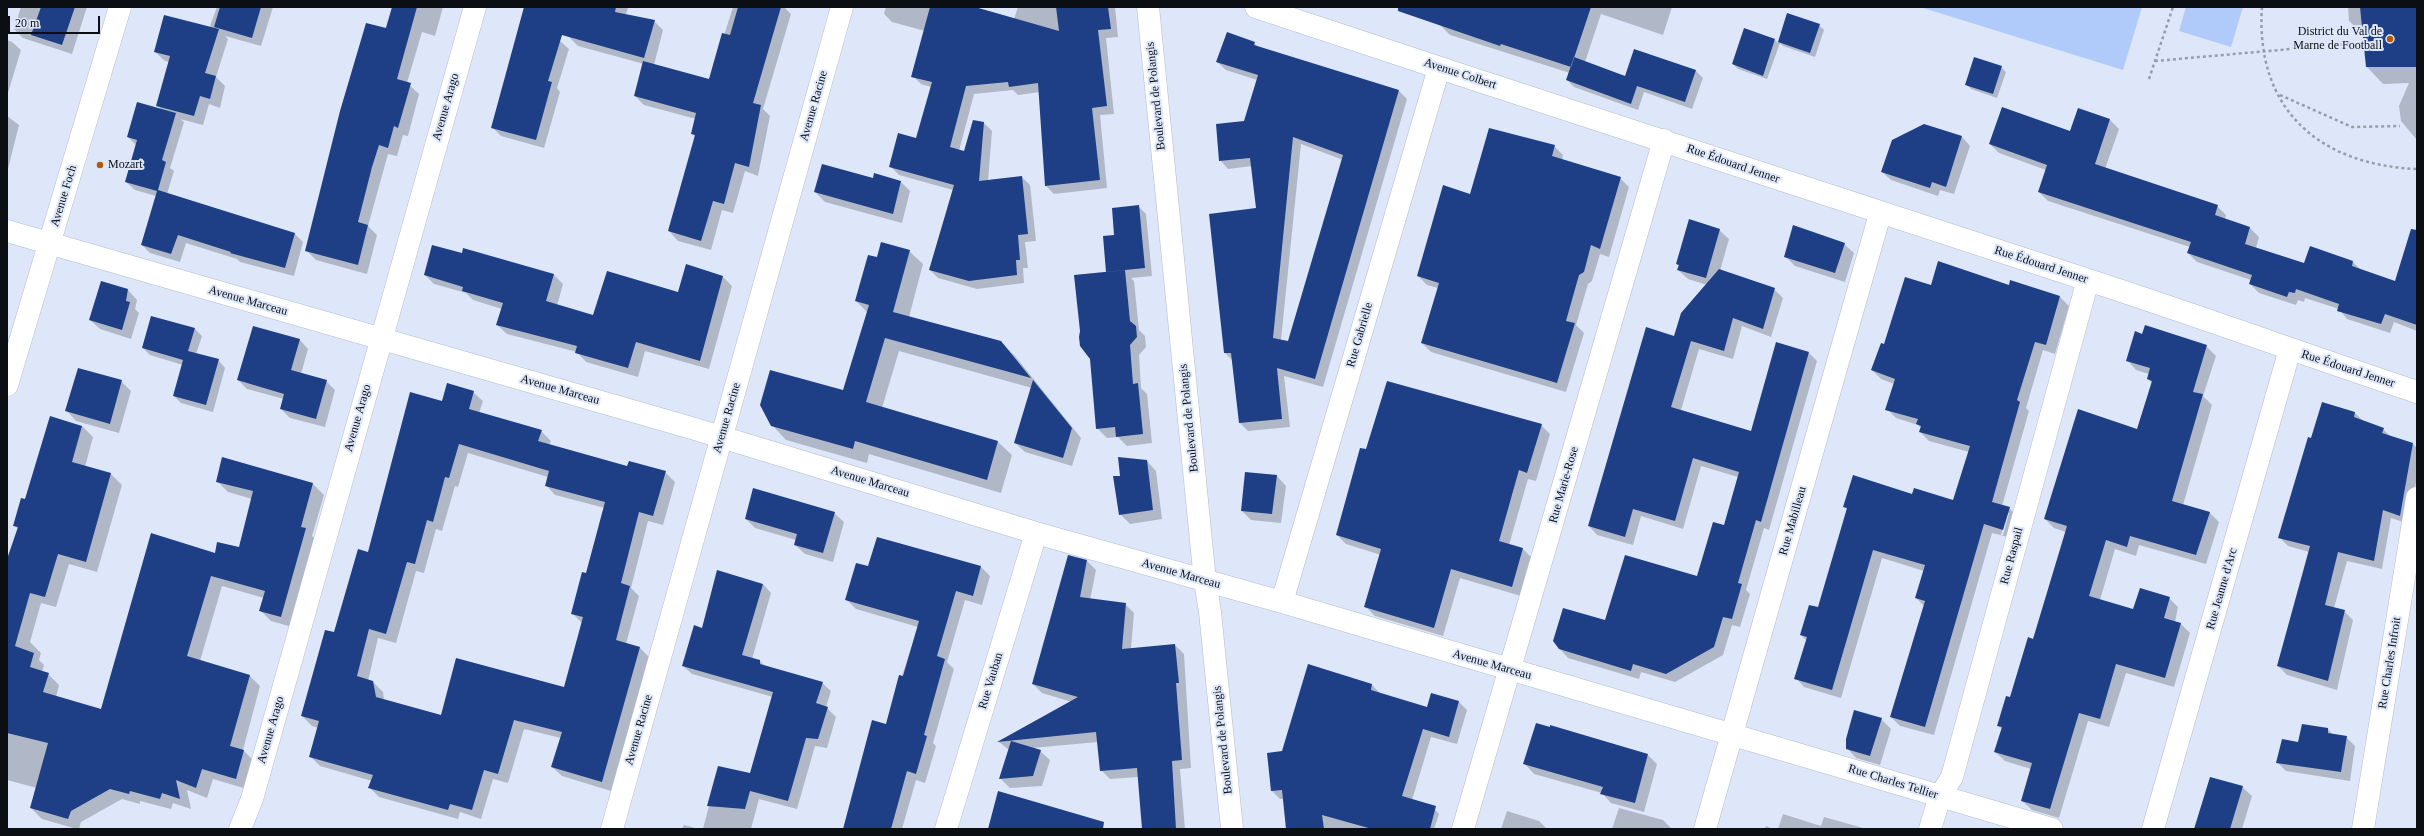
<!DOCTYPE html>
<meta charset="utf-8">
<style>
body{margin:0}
#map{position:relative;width:2424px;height:836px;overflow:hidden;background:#dde7f9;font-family:Georgia,serif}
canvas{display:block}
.frame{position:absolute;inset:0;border:8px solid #0b0f14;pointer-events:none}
.scale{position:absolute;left:8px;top:16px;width:92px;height:18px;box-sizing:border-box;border:2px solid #0b0f14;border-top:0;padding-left:5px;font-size:12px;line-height:14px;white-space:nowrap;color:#0b0f14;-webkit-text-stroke:3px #dde7f9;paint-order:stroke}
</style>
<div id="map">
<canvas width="2424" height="836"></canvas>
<div class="frame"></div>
<div class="scale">20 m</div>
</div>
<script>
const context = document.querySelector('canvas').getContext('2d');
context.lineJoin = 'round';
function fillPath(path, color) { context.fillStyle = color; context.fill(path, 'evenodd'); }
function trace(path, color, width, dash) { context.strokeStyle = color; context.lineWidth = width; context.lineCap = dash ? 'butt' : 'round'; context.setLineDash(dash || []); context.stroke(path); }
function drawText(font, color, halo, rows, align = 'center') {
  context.font = font + ' Georgia,serif'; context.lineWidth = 4; context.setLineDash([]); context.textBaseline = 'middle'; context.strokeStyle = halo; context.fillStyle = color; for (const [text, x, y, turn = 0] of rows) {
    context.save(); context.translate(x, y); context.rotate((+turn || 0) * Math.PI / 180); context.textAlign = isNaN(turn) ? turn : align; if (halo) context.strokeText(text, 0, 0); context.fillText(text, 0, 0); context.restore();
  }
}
fillPath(new Path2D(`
 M1920 7H2142L2123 70Z
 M2186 7H2243L2231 47 2179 31Z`), '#b0cafa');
fillPath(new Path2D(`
 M21 7H87L72 54 23 38 14 29Z
 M217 7H273L261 46 225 36 228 39 216 77 225 86 220 108 209 104 203 125 180 119 184 122 170 168 174 171 167 194 295 234 303 242 294 276 240 262 237 259 186 243 180 262 150 253 142 245 156 196 135 190 126 182 136 145 128 137 162 110 157 105 170 62 165 61 155 52 213 28 210 26Z
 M393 7H443L435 36 422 32 407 83 419 94 408 136 403 135 397 156 388 154 368 226 377 235 367 274 316 260 306 250Z
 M577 7H628L626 15 654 21 663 30 654 65 710 80 733 7H784L791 14 763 109 770 116 758 176 745 171 733 213 722 210 711 250 678 241 669 231 695 137 692 133 696 119 644 105 635 96 644 64 578 46 569 37Z
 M886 7H971L1014 19 1018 7H1115L1118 37 1106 38 1114 114 1100 115 1107 188 1054 194 1046 186 1040 92 1018 95 1013 90 974 94 959 151 965 153 984 123 992 131 988 181 1022 177 1030 185 1036 241 1025 242 1028 268H1023L1024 283 977 289 938 278 930 270 953 190 899 175 891 167 917 139 931 87 921 84 913 76 925 31 892 22 884 14Z
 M1438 7H1672L1663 35 1601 14 1585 62 1626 77 1635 50 1696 71 1703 78 1692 109 1644 92 1638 110 1574 87 1567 80 1570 73 1450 35 1440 25Z
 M2348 7H2405L2417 10V140L2401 121 2399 106 2409 83 2383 84 2367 67 2364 35 2349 21Z
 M1788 14 1819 25 1824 30 1815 57 1783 46 1780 43 1767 79 1738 69 1733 64 1775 40 1778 43Z
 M7 40 12 42 21 50 7 96Z
 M560 41 569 49 557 88 560 92 544 148 501 136 492 127Z
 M1254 43 1258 47 1399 91 1407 99 1323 387 1284 376 1290 427 1248 431 1240 423 1233 361 1225 353 1257 209 1252 166 1228 169 1220 160 1245 122 1257 80 1226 70 1217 62ZM1301 144 1343 160 1289 342 1281 340Z
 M2001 67 2006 72 1997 98 1971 89 1966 84Z
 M7 116 19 125 8 169H7Z
 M2110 120 2119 129 2105 169 2217 206 2226 215 2225 220 2250 228 2259 237 2256 248 2305 264 2353 262 2362 271 2396 282 2417 278V331L2394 322 2390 333 2347 319 2339 309 2305 298 2304 302 2298 300 2296 305 2259 293 2250 284 2251 280 2197 262 2188 253 2190 247 2048 201 2039 192 2046 170 1999 153 1990 144 2071 132Z
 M1929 126 1962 137 1970 146 1954 194 1940 190 1938 196 1891 180 1882 172 1893 141Z
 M1554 146 1563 155 1562 160 1620 178 1629 187 1609 257 1600 254 1592 281 1588 284 1576 325 1584 333 1566 392 1431 352 1422 343 1438 288 1427 285 1418 276 1470 195Z
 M873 179 900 181 910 191 902 223 825 202 815 192Z
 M1138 206 1146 214 1152 276 1131 278 1134 281 1139 330 1145 336 1146 347 1139 355 1141 388 1147 394 1152 443 1127 446 1118 437 1107 438 1097 428 1108 273 1116 236Z
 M1719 230 1729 239 1720 271 1774 289 1783 298 1771 337 1742 326 1733 359 1699 349 1681 410 1752 432 1809 353 1817 361 1769 530 1764 528 1746 590 1750 594 1740 627 1732 625 1723 655 1675 682 1641 672 1639 679 1568 658 1560 649 1606 621 1698 577 1724 527 1738 477 1701 466 1683 529 1641 516 1633 545 1597 535 1589 526 1675 337 1707 285 1688 279 1678 270 1679 266 1677 264Z
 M1844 244 1854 253 1845 282 1795 266 1785 256Z
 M909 251 923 264 909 317 1001 342 1015 356 1081 438 1072 466 1025 452 1015 443 1032 388 899 351 882 408 998 442 1012 455 1001 493 869 454 867 463 786 440 772 425 843 391 868 313 856 301 877 259Z
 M463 254 554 275 563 284 557 306 593 317 679 293 686 266 723 277 732 286 709 369 645 351 638 377 586 362 577 352 507 334 497 325 502 309 473 300 466 293 434 284 425 275Z
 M2011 281 2060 297 2069 306 2055 354 2043 350 2026 408 2029 411 2002 506 2009 508 2018 517 2012 538 1992 533 1934 735 1900 726 1891 717 1925 607 1916 598 1924 571 1882 558 1841 698 1804 687 1796 678 1807 641 1801 635 1819 609 1848 510 1844 507 1913 495 1954 501 1969 452 1929 441 1920 432 1921 428 1918 425 1896 418 1887 409 1894 384 1881 379 1872 370 1885 345 1932 287 2010 286ZM2007 513H2009L2003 535H2001Z
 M102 282 128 290 137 300 135 309 139 313 131 339 100 329 90 320Z
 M254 327 300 340 308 349 301 374 326 381 335 390 325 427 290 418 281 409 284 399 247 389 238 380Z
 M195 329 202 336 196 354 218 360 225 368 213 412 181 403 174 396 183 365 150 355 143 348Z
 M2143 335 2206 346 2216 356 2203 396 2212 405 2183 505 2209 512 2219 522 2206 564 2139 545 2136 556 2115 549 2100 600 2134 610 2169 598 2178 607 2175 622 2181 624 2190 633 2174 687 2126 673 2109 727 2088 721 2059 818 2032 810 2022 801 2031 769 2005 761 1995 752 2002 729 1998 726 2034 640 2066 532 2054 528 2045 519 2137 430 2152 383 2148 379 2149 374 2136 370 2127 360Z
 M121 381 131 391 119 433 76 421 67 411Z
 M473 392 483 401 479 413 541 431 551 441 549 445 628 468 665 472 675 482 663 525 648 521 631 588 639 596 626 644 639 647 649 657 611 791 562 776 552 767 561 738 524 729 508 783 493 779 481 819 460 812 458 819 379 797 370 788 372 781 320 766 311 757 318 728 312 726 302 716 368 553 443 402ZM468 453 548 477 546 485 555 495 605 508 586 575 572 613 582 623 564 688 442 716 384 700 383 692 373 682 368 681 378 638 396 643 416 571 424 573 436 529 442 531 455 486 458 487Z
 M2355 413 2363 421 2383 429 2391 437 2412 443 2417 448V476L2409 524 2391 518 2382 569 2347 561 2334 608 2344 611 2353 620 2337 690 2287 675 2278 666 2309 552 2288 546 2279 537 2311 439Z
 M1541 425 1550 434 1536 481 1528 479 1509 545 1523 549 1532 558 1521 596 1460 578 1443 636 1375 616 1366 607 1381 555 1346 544 1337 535 1367 451Z
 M82 426 93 437 85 467 111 474 122 485 97 572 69 564 56 607 41 603 30 642 41 653 39 660 44 665 42 672 48 674 59 685 56 697 101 710 215 554 239 548 252 499 228 492 217 481 223 458 313 484 324 495 312 536 317 540 292 627 271 621 260 610 264 598 222 586 200 661 249 675 260 686 243 750 255 762 247 789 213 779 207 798 187 790 191 809 173 803 171 809 140 801V804L122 799 81 822 79 829H77L42 819 31 808 37 788 7 780V567L18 529 14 525 26 500Z
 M1147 461 1156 471 1162 519 1130 524 1120 514 1122 477Z
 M1277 476 1286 486 1281 523 1251 520 1242 511Z
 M834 513 844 522 833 562 805 554 795 545 796 540 755 528 746 519Z
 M877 538 981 567 990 576 982 605 965 600 947 662 954 669 933 743 936 746 925 783 916 780 902 829H843L886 725 918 627 856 609 847 600 869 568Z
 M1087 561 1096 570 1090 600 1125 604 1134 613 1131 649 1175 645 1184 654 1191 768 1180 769 1185 829H1143L1139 777 1110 779 1101 770 1098 742 1032 748 1040 751 1050 760 1042 786 1010 788 1001 779 1009 750 999 742 1072 702 1042 693 1033 684Z
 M763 584 771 593 752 659 760 661 765 666 822 683 831 691 826 707 836 717 827 748 815 746 797 809 759 799 751 829H703L719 767 751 774 773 697 692 674 683 666 703 629Z
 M1372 685 1381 694 1427 708 1432 694 1459 702 1467 710 1457 744 1431 737 1412 800 1431 805 1439 814 1434 829H1287L1284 799H1280L1272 791 1283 752Z
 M1881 719 1891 729 1880 765 1856 758 1847 748Z
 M1551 726 1648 755 1657 764 1644 812 1611 803 1602 793 1534 774 1525 764Z
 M2328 729 2333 735 2346 737 2355 746 2350 781 2286 771 2277 762 2299 743Z
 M2242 787 2252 796 2242 829H2198Z
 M1619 808 1663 820 1672 829H1612Z
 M1507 811 1539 821 1547 829H1501Z
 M1783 814 1821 826 1824 817 1867 829H1778Z
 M684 825 699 829H682Z
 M1766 826 1773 829H1765Z`), '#0003');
fillPath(new Path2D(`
 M41 7H75L62 45 31 35Z
 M220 7H261L252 38 214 27Z
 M392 7H417L397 79 411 83 398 128 394 126 388 148 379 145 372 167 358 222 368 225 358 265 305 251 340 111 366 23 386 28Z
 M524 7H616L615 12 655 20 644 58 562 35 548 81 552 82 536 140 491 128Z
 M738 7H781L753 103 761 105 749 167 735 163 724 204 713 201 701 241 668 231 695 135 691 134 696 113 634 96 643 61 709 79 722 33 730 35Z
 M930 7H975L1059 31 1056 7H1108L1111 29 1098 30 1107 106 1092 108 1100 180 1045 186 1038 83 1009 87 1008 82 966 86 950 147 964 151 973 120 984 122 979 181 1022 176 1028 234 1018 235 1020 260H1016L1017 275 969 281 929 270 954 185 889 167 898 133 916 138 932 82 911 77Z
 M1398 7H1591L1571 67 1501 44 1500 46 1398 11Z
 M2360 7H2417V67H2366Z
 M1787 13 1820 24 1810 53 1778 42Z
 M164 15 219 29 205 73 216 76 210 99 200 96 194 116 156 106 170 56 154 52Z
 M1744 28 1775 39 1763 76 1732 64Z
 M1227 32 1255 42 1254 45 1399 90 1315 379 1277 368 1282 419 1239 423 1231 353H1224L1209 214 1256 208 1250 158 1219 161 1216 124 1244 121 1258 75 1216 62ZM1293 137 1343 155 1288 341 1273 338Z
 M1634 49 1696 70 1685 102 1637 86 1631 104 1566 80 1574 57 1625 76Z
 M1974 57 2002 66 1993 94 1965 85Z
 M137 102 176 113 162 160 166 162 158 190 295 233 285 268 230 253 231 252 178 235 171 254 141 245 157 191 125 182 137 140 127 137Z
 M2002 107 2070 131 2078 108 2110 119 2095 164 2218 205 2215 215 2250 227 2245 244 2304 263 2310 246 2353 261 2352 266 2395 281 2411 229 2417 230V325L2385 314 2381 324 2337 311 2339 304 2296 289 2295 293 2289 292 2287 297 2249 284 2252 275 2187 253 2191 242 2038 192 2047 165 1989 144Z
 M1924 124 1962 136 1946 187 1932 182 1930 188 1881 172 1892 140Z
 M1489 128 1555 145 1552 156 1621 177 1600 249 1591 245 1584 272 1579 275 1566 321 1575 323 1557 383 1421 343 1439 283 1417 276 1443 185 1470 194Z
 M822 164 873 178 874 173 901 181 893 214 814 192Z
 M1139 205 1145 268 1106 272 1103 236 1114 235 1112 208Z
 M1689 219 1720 229 1706 278 1677 270 1679 265 1676 264Z
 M1793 225 1845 243 1835 273 1784 257Z
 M881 242 910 250 893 312 1001 341 1031 378 885 338 866 402 998 441 987 480 855 441 853 449 771 426 760 405 770 370 843 390 869 305 855 301 868 255 877 257Z
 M432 245 462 253 463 248 554 274 546 301 593 315 607 271 678 292 686 264 723 276 700 361 636 342 628 368 575 353 577 346 496 325 503 303 462 291 463 287 424 275Z
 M1938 261 2009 285 2010 280 2060 296 2046 345 2035 342 2017 400 2020 402 1992 502 2010 507 2003 530 1984 524 1925 727 1890 717 1925 601 1915 598 1925 565 1873 550 1832 690 1794 679 1807 637 1800 635 1809 605 1818 607 1847 508 1843 507 1853 475 1912 494 1914 488 1953 500 1970 446 1919 432 1921 426 1916 424 1918 419 1885 410 1895 379 1871 370 1881 343 1884 344 1905 277 1931 285Z
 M1719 269 1775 288 1763 329 1733 318 1724 351 1691 341 1671 407 1751 431 1776 342 1809 352 1761 522 1756 520 1738 583 1742 584 1732 619 1723 617 1714 647 1666 674 1633 664 1631 671 1559 649 1553 641 1563 608 1605 620 1625 555 1697 576 1713 522 1724 525 1739 472 1693 458 1675 521 1633 509 1625 537 1588 526 1646 327 1674 336 1681 313Z
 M1125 270 1130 321 1136 326 1137 337 1130 345 1133 384 1138 383 1143 434 1116 437 1115 427 1096 429 1090 359 1080 346 1079 337 1080 331 1074 275Z
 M101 281 128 289 126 301 130 302 122 330 89 320Z
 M151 316 195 328 188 351 219 359 206 405 173 396 183 360 142 348Z
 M2145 325 2207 345 2193 392 2203 394 2172 501 2210 512 2196 555 2130 536 2127 547 2106 540 2089 596 2133 609 2140 588 2170 597 2164 618 2181 623 2165 678 2116 664 2100 719 2079 713 2050 809 2021 801 2032 763 1994 752 2002 727 1997 726 2006 696 2010 697 2028 637 2033 639 2067 526 2044 519 2078 409 2137 429 2152 381 2147 379 2150 368 2126 361 2135 331 2142 334Z
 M253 326 300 339 291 370 327 380 316 419 280 409 284 394 237 380Z
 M78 368 122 380 110 424 65 411Z
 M1033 380 1072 428 1063 458 1014 443Z
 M1387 381 1542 424 1527 473 1519 470 1499 541 1523 548 1512 587 1451 569 1434 628 1364 607 1381 549 1336 535 1360 448 1366 449Z
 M447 383 474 391 469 409 542 430 538 441 627 466 629 461 666 471 653 516 639 512 621 583 630 586 616 640 640 647 602 782 551 767 562 732 514 720 498 774 484 770 472 810 450 804 448 810 368 788 373 775 309 757 319 721 301 716 325 630 334 632 358 549 368 552 410 392 442 401ZM459 444 549 471 545 486 605 502 586 573 582 572 571 614 583 617 564 687 456 658 441 715 376 697 373 681 357 676 369 629 386 634 407 562 415 564 427 520 433 522 445 477 449 478Z
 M2322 402 2355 412 2354 417 2384 428 2382 433 2413 443 2400 516 2383 510 2374 561 2338 552 2325 605 2345 610 2328 681 2277 666 2310 546 2278 538 2308 437 2311 438Z
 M50 416 82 426 72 462 111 473 86 562 58 554 45 597 30 593 15 646 34 653 30 667 49 673 43 692 101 709 151 533 215 553 217 542 239 547 253 491 216 482 222 457 313 483 301 527 306 528 281 617 259 611 265 591 211 576 187 656 250 675 230 746 244 750 236 779 202 769 196 788 176 780 180 799 162 793 160 799 130 791 129 794 110 789 71 811 68 819 30 808 48 743 7 733V559L18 527 13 526 21 498 25 499Z
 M1118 457 1147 460 1153 510 1119 515 1113 476H1120Z
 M1245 472 1277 475 1272 514 1241 511Z
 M753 488 835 512 823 553 794 545 797 534 745 519Z
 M877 537 981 566 973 596 956 591 937 656 945 659 924 735 927 736 916 774 907 771 891 829H843L872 720 886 724 899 675 903 676 919 621 845 600 856 563 868 566Z
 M1068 555 1087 560 1080 597 1126 603 1122 649 1175 644 1179 683H1176L1182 760 1172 761 1176 829H1142L1137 768 1100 771 1096 732 997 742 1078 697 1032 684Z
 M717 570 763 584 742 655 760 660V664L823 682 816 703 828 707 818 739 806 738 788 801 750 791 745 809 707 806 718 766 750 773 773 692 682 666 694 625 702 628Z
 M1308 664 1372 684 1371 690 1427 707 1431 693 1459 701 1449 737 1423 729 1402 796 1436 806 1430 829H1372L1322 815 1324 829H1286L1282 790 1271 791 1267 753 1282 751Z
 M1854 710 1882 718 1870 756 1846 749V739Z
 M1536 723 1550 727V725L1648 754 1635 803 1600 794 1603 787 1523 764Z
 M2302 724 2328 728V733L2347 736 2341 772 2276 763 2282 739 2298 742Z
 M1011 741 1041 750 1033 776 999 779Z
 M2210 777 2243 786 2230 829H2194Z
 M998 791 1104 822 1103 829H988Z`), '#1e3f85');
const minor = new Path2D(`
 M1256 7C1532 99 1809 189 2085 279 2196 315 2306 355 2417 392
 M7 231 695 429 1036 533 1282 602 2052 829
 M7 385 120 7
 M1282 602 1439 68
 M240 829 252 799 475 7
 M612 829 842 7
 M946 829 1036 533
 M1463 829 1664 140
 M1705 829 1880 214
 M1930 829 1940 796 1952 777 2088 280
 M2153 829 2290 349
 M2363 829 2417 498`);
const tertiary = new Path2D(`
 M1148 7 1205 581 1210 612 1232 829`);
trace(minor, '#b3bcce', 23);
trace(tertiary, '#b3bcce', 23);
trace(new Path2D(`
 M2262 7C2255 109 2319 165 2417 169
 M2155 61 2347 44
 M2149 79 2173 7
 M2280 95 2352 127 2400 126`), '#969eac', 2.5, [3, 3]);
trace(minor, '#fff', 22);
trace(tertiary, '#fff', 22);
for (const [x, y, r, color] of [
 [2390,39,4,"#b65901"],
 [100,165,4,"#b65901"]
]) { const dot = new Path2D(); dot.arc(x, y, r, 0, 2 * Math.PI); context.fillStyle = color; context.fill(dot); trace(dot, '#dde7f9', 1.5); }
drawText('12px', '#0b0f14', '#dde7f9', [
 ["District du Val de",2382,32],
 ["Marne de Football",2382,46],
 ["Mozart",108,165,"left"]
], 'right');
drawText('12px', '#0b0f14', '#dde7f9', [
 ["Avenue Colbert",1460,74,18],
 ["Boulevard de Polangis",1156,96,-96],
 ["Avenue Racine",814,106,-74],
 ["Avenue Arago",446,107,-74],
 ["Rue Édouard Jenner",1733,164,19],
 ["Avenue Foch",64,196,-73],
 ["Rue Édouard Jenner",2041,265,18],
 ["Avenue Marceau",248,301,16],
 ["Rue Gabrielle",1360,335,-74],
 ["Rue Édouard Jenner",2348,369,18],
 ["Avenue Marceau",560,390,16],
 ["Avenue Arago",358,418,-74],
 ["Avenue Racine",727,418,-74],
 ["Boulevard de Polangis",1189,418,-96],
 ["Avenue Marceau",870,482,17],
 ["Rue Marie-Rose",1564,485,-74],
 ["Rue Mabilleau",1793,521,-74],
 ["Rue Raspail",2012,556,-75],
 ["Avenue Marceau",1181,574,16],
 ["Rue Jeanne d'Arc",2222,589,-74],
 ["Rue Charles Infroit",2390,663,-81],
 ["Avenue Marceau",1492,665,16],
 ["Rue Vauban",991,681,-73],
 ["Avenue Arago",271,730,-74],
 ["Avenue Racine",639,730,-74],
 ["Boulevard de Polangis",1223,740,-96],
 ["Rue Charles Tellier",1893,782,17]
]);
</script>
